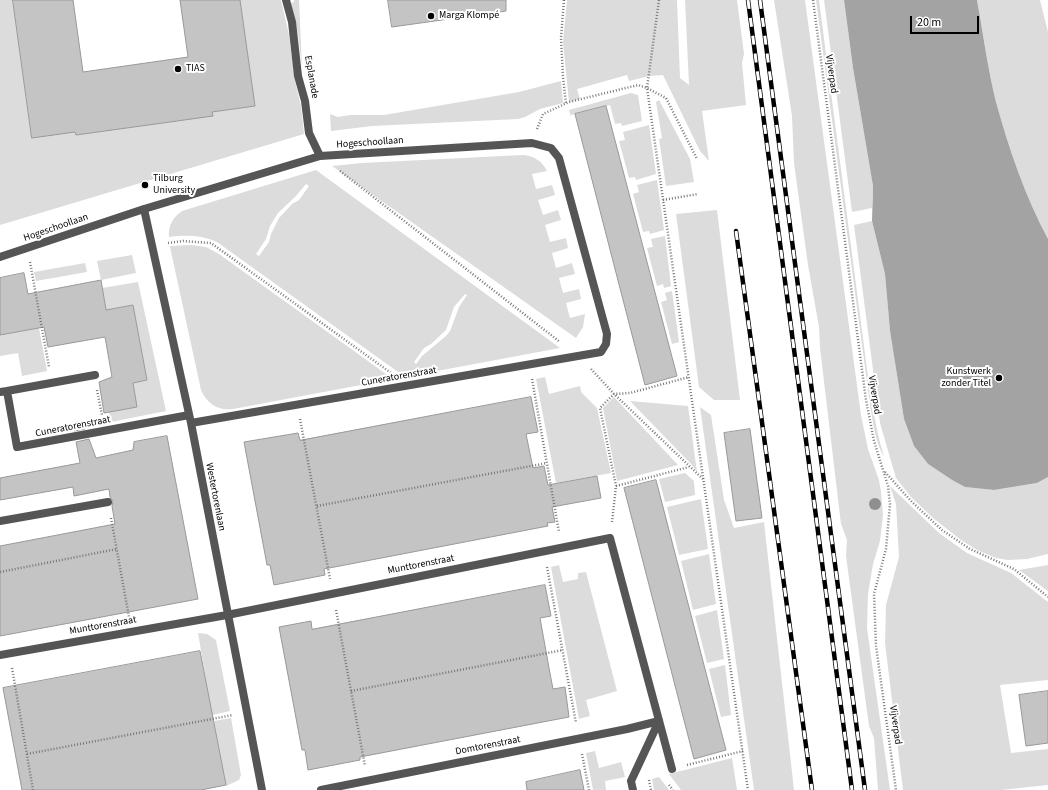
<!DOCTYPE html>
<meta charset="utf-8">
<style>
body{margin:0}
#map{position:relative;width:1048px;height:790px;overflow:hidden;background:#fff;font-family:"Source Sans 3",sans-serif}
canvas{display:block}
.scale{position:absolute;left:910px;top:16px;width:69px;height:18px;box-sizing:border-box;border:2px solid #000;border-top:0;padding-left:5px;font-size:12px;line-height:14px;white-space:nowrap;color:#000;-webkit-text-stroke:3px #fff;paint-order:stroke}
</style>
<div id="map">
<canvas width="1048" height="790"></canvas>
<div class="scale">20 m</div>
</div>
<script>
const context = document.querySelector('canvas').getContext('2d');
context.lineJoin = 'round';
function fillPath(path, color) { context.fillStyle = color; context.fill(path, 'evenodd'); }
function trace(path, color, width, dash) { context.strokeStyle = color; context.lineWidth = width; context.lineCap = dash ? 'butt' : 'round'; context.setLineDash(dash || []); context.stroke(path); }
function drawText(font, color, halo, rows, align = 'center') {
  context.font = font + ' "Source Sans 3",sans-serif'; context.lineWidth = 4; context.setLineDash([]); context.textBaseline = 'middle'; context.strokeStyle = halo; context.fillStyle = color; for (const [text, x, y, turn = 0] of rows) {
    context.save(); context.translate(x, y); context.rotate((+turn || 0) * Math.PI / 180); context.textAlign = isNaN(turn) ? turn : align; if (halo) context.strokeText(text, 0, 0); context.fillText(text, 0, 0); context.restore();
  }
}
fillPath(new Path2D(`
 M0 0H13L76 135 212 116V112L255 106 240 0H281L289 35 295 81 301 106 304 134 0 225Z
 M294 0H299L302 68 298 34 291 3 294 2Z
 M567 0H677L680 78 689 85 685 0H737L744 54 742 63 746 105 702 111 709 161 700 151 663 75 649 76 629 81 627 75 577 89 580 99 569 102 563 42Z
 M774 0H805L861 415 868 449 879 480 881 492 883 515 880 541 873 564 868 594 867 628 890 790H878L874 738 869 726 846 556 847 540 841 524 820 348 819 327 808 265 794 163 792 116Z
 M816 0H819L871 400 879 439 884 457C875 442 873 422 870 405Z
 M824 0H844L853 68 873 186 872 208 852 212Z
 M977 0H1040L1048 32V239C1025 196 1009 149 996 102 988 70 983 33 977 0Z
 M561 81 563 103 540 109 525 117 518 119 372 126 331 131 330 114 338 117 350 115H384L519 92Z
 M631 93 638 95 642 121 622 126 621 123 615 124 610 105 571 115V117L569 110Z
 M659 100 690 159 694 182 666 186 659 139 662 138 656 102Z
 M649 125 656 174 636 180 635 177 629 178 619 141 625 140 623 132Z
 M523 155C534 156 542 161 547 171L532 174 536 189 552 185 555 195 538 200 543 215 558 210 561 220 545 225 550 242 566 238 568 248 552 253 556 268 572 263 575 274 559 278 563 293 579 289 581 299 566 303 570 318 585 314 583 327 576 338 332 166 362 163Z
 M316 170 560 348 405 377 217 242C200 235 186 235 169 237 168 226 173 217 182 211ZM306 184 309 186 299 200 292 204 279 218 271 234 269 242 259 256 256 254 266 239 270 226 278 213 296 196ZM465 294 467 295 459 307 450 331 446 336 422 356 416 364 414 362 424 348 431 344 446 330 454 307Z
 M657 180 664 230 650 234 649 231 643 232 633 194 639 192 637 185Z
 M717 210 740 400H714L699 387 676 214Z
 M872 221 885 274 890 331 904 419 914 446 928 464 952 480 965 487 994 490 1037 483 1048 477V554L1027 559 1008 560 996 558 977 550 961 540 933 518 911 497 896 478 880 423 854 225Z
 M665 236 671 286 664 288 663 284 657 286 647 248 653 247 651 239Z
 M191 245 206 247 219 254 393 379 233 409C218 411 207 404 201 390L170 247V246Z
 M132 255 136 273 101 280 97 261Z
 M85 263 87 272 36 281 34 272Z
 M138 282 166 411 111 422 109 412 137 407 133 383 147 380 133 305 106 310 102 288Z
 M672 291 679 342 672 344 661 302 667 300 665 293Z
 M39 328 47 371 22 376 18 353 0 356V335Z
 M545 377 549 394 580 386 581 392 597 408 611 473 556 483 536 379Z
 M614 397 678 465 617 481 603 408Z
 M630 401 688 406 697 472 692 465Z
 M700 407 711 415 724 500 734 528 764 522 794 790H754Z
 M685 473 694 481 695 495 665 502 659 479Z
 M890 486 939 533 967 553 1011 573 1048 602V680L1000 685 1011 753 1048 749V785L1001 790H903L885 643 886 605 899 557 896 504Z
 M701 499 708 549 679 555 667 507Z
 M709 554 716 604 693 610 681 561Z
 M559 565 563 582 578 579V573L586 572 617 691 586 700 590 716 579 719 551 567Z
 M1048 565V591L1019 570Z
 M717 610 724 659 707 663 695 616Z
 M198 633 207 634 216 640 230 711 212 715Z
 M725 665 731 715 721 717 709 669Z
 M231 718 241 775 239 780 226 786 214 721Z
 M595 751 599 768 621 762 625 777 605 781 606 790H593L586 753Z
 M732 758 737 790H681L669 774Z
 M659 777 669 790H654L652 779Z`), '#dcdcdc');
fillPath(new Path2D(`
 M844 0H977C983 33 988 70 996 102 1009 149 1025 196 1048 239V477L1037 483 994 490 965 487 952 480 928 464 914 446 904 419 890 331 885 274 872 221 873 186 853 68Z`), '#a3a3a3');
const building = new Path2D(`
 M13 0H73L83 72 188 57 180 0H240L255 106 212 112 213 116 76 135 75 132 32 138Z
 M388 0H506V11L392 27Z
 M606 106 677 376 645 385 575 114Z
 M24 273 28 294 101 280 106 310 133 305 147 380 133 383 137 407 104 413 99 382 112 377 105 337 48 347 44 327 0 335V278Z
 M531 397 538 432 526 434 533 468 544 466 548 485 597 476 601 498 552 507 555 522 547 523 548 526 324 569 325 575 274 585 270 565H267L244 442 298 433 300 440Z
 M82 422 85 429 74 431 73 424Z
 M750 429 762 518 736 521 724 433Z
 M167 436 198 599 0 636V546L115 524 112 506 113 501 110 497 109 489 74 496 73 487 0 500V478L80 463 76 442 89 439 96 458 133 450 134 442Z
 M656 480 726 750 694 759 624 488Z
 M545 585 551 616 540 618 549 668 553 689 565 687 569 717 360 757V760L308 770 305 750H302L279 627 311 621 312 629Z
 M200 651 226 785 201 790H22L3 688Z
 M1048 691V743L1026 746 1019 695Z
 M580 770 584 790H527L526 782Z`);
fillPath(building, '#c4c4c4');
trace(building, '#999', 1);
trace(new Path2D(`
 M564 0 561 38 563 77 566 104
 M659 0 647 88 748 790
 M813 0 866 400 874 441 888 486 890 504 886 549 874 594 876 646 896 790
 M537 129 543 114 569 102 638 85 647 88 666 98 697 159
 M340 171 560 342
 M663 200 698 194
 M168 243 183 241 211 243 391 373
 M30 262 49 367
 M591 369 614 394 704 480
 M532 379 559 532
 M97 390 102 415
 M300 419 330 579
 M885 472 912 502 942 530 970 549 1014 569 1048 597
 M616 486 689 467
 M317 506 547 463
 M111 518 129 617
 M612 522 616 486 600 408 614 394 630 393 689 377
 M547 567 576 723
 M0 572 117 549
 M336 610 365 766
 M12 668 33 790
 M351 691 563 650
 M27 754 233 715
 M582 754 589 790
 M687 765 743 751
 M649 780 651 790
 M669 785 673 790`), '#777', 2.5, [1, 2]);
trace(new Path2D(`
 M0 521 108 502
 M633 790 631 781 659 721`), '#555', 8);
trace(new Path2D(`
 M286 0 292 22 298 76 305 101 309 133 320 156
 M144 209 191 423 262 790
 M0 257 144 209 320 156 532 143 551 148 559 158 607 334 606 344 601 352 191 423
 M7 391 95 375
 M0 392 7 391 17 447 189 415
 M0 655 227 615 610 538 672 769
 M321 790 627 729 659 721`), '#555', 8);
const rail = new Path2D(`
 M748 0 852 790
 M760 0 865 790
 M736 231 812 790`);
trace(rail, '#000', 4.5);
trace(rail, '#fff', 3, [9]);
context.fillStyle = '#8f8f8f';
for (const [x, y] of [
 [875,504]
]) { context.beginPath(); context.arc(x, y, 6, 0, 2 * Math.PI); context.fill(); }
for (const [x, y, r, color] of [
 [431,16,4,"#000"],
 [178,69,4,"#000"],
 [145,185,4,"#000"],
 [999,378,4,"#000"]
]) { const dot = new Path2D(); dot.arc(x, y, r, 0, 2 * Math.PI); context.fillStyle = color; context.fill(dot); trace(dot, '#fff', 1.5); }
drawText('10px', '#000', '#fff', [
 ["Marga Klompé",439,16],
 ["TIAS",186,69],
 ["Tilburg",153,179],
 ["University",153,191],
 ["Kunstwerk",991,372,"right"],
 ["zonder Titel",991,384,"right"]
], 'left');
drawText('10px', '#000', '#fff', [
 ["Vijverpad",831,74,82],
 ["Esplanade",311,77,80],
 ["Hogeschoollaan",370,143,-4],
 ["Hogeschoollaan",56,228,-19],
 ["Cuneratorenstraat",399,377,-10],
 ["Vijverpad",874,395,81],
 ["Cuneratorenstraat",73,427,-11],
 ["Westertorenlaan",215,497,79],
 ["Munttorenstraat",421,565,-11],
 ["Munttorenstraat",103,626,-10],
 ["Vijverpad",895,725,82],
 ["Domtorenstraat",488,746,-11]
]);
</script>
